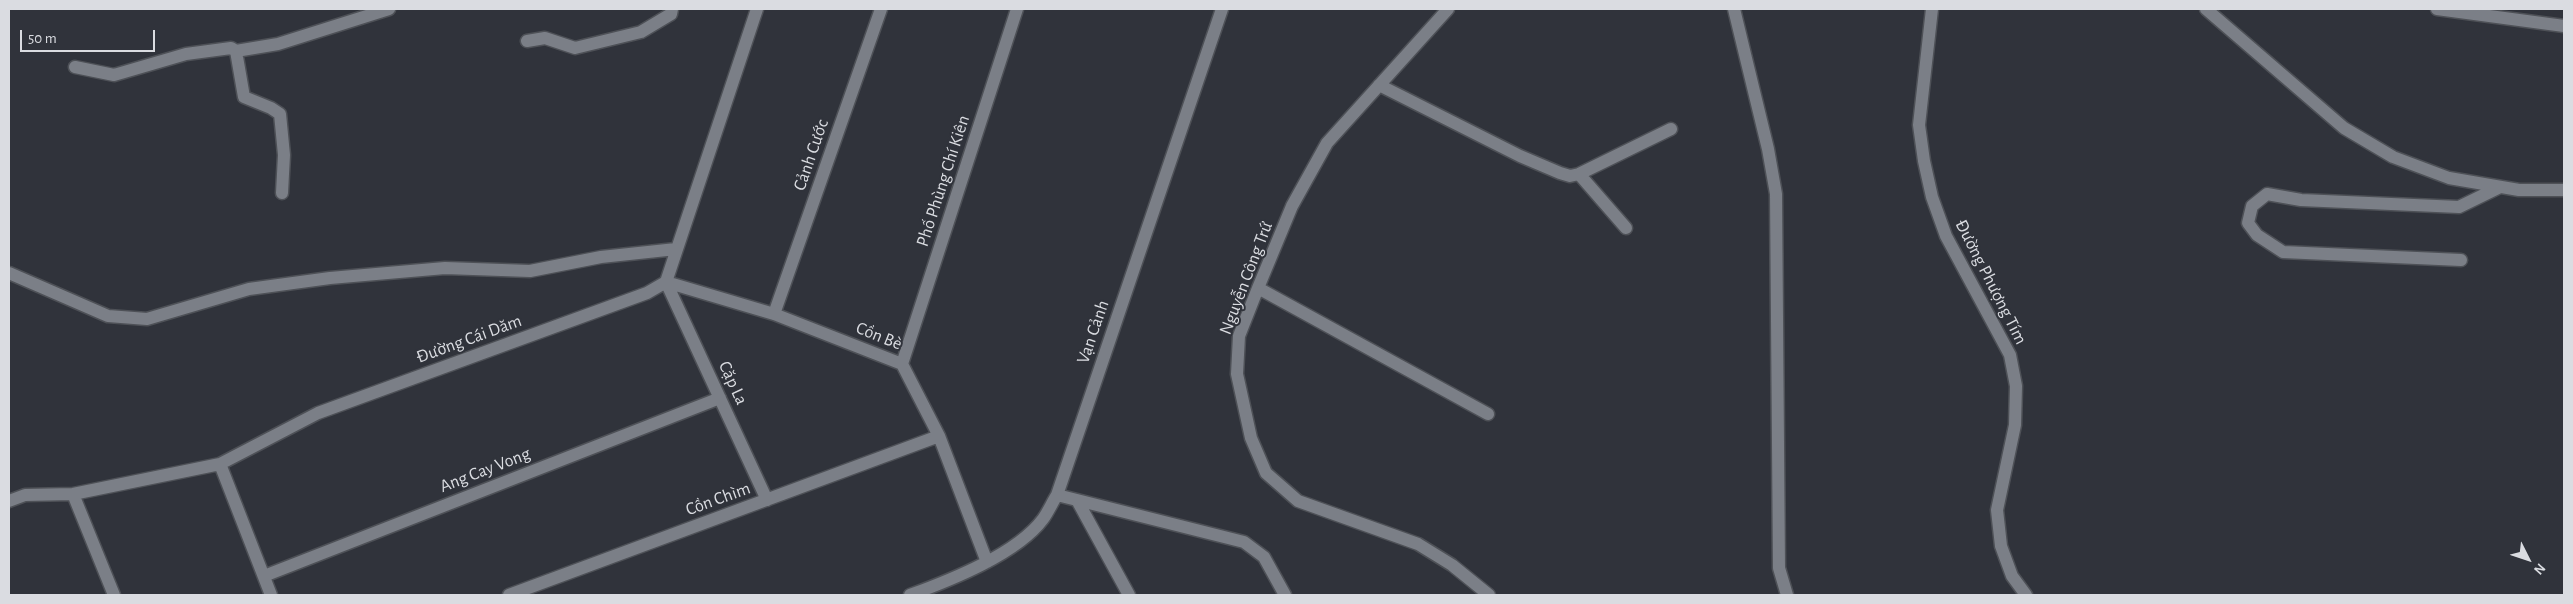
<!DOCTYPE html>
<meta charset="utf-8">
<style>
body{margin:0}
#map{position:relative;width:2573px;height:604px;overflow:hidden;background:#30333b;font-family:"Alegreya Sans",sans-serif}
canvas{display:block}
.frame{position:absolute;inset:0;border:10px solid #dadce1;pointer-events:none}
.north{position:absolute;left:2503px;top:534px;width:50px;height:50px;-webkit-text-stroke:4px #30333b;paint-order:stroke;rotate:131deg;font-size:14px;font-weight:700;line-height:20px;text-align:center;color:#dadce1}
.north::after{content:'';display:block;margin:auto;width:18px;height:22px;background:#dadce1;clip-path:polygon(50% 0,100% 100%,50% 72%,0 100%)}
.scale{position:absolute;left:20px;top:30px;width:135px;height:22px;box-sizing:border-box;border:2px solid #dadce1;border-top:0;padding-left:6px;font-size:15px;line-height:18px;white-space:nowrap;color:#dadce1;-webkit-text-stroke:4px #30333b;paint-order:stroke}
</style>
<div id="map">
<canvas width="2573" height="604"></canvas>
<div class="frame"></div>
<div class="north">N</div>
<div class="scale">50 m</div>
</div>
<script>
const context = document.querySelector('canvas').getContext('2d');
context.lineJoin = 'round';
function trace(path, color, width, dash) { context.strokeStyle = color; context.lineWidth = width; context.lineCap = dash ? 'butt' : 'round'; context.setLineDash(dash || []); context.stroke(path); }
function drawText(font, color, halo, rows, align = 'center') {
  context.font = font + ' "Alegreya Sans",sans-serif'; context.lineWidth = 4; context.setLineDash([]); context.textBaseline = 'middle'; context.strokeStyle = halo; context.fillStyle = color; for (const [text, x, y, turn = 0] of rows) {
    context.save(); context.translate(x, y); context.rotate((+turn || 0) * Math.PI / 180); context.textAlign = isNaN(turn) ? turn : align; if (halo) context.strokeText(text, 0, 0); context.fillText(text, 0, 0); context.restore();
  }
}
const minor = new Path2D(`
 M1448 9 1327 143 1292 206 1258 288 1239 336 1237 374 1251 438 1266 473 1298 501 1418 544 1452 565 1489 595
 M1734 9 1768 149 1776 194 1779 568 1787 595
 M1932 9 1919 125 1924 161 1932 197 1946 236 2010 355 2016 386 2015 425 1997 510 2001 546 2012 576 2026 595
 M2206 9 2344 128 2393 157 2449 178 2519 190H2564
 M2437 9 2564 26
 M527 41 545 38 575 48 641 32 671 14 672 9
 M236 51 244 97 271 108 280 114 284 155 282 193
 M75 67 114 75 186 54 231 48 236 51 278 44 389 9
 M1379 85 1520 156 1560 173 1570 176 1579 174 1671 129
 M1579 174 1626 228
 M2461 260 2283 252 2257 235 2248 223 2252 206 2267 194 2301 200 2459 207 2500 187
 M9 273 108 316 147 319 249 289 330 278 445 268 530 271 601 257 676 249
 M666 282 774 314 902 364 939 436 987 562
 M666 282 767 500
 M1258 288 1488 414
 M774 314 881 9
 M902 364 1017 9
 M220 464 271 595
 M73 494 114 595
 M1057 495 1244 542 1264 557 1285 595
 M1077 500 1129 595
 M9 501 25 495 73 494 220 464 318 413 647 293 666 282 757 9
 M264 576 720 398
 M509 595 939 436
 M910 595C951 580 1017 554 1043 519 1048 512 1052 503 1057 495L1222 9`);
trace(minor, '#4e5157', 15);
trace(minor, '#7b7f87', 12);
drawText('18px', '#dadce1', '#30333b', [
 ["Cảnh Cước",811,155,-71],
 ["Phố Phùng Chí Kiên",943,181,-72],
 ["Nguyễn Công Trứ",1246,278,-69],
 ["Đường Phượng Tím",1991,282,63],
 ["Vạn Cảnh",1093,332,-71],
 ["Cồn Bè",879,336,22],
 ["Đường Cái Dăm",469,339,-20],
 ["Cặp La",733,383,65],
 ["Ang Cay Vong",485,470,-21],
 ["Cồn Chìm",718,499,-20]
]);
</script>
